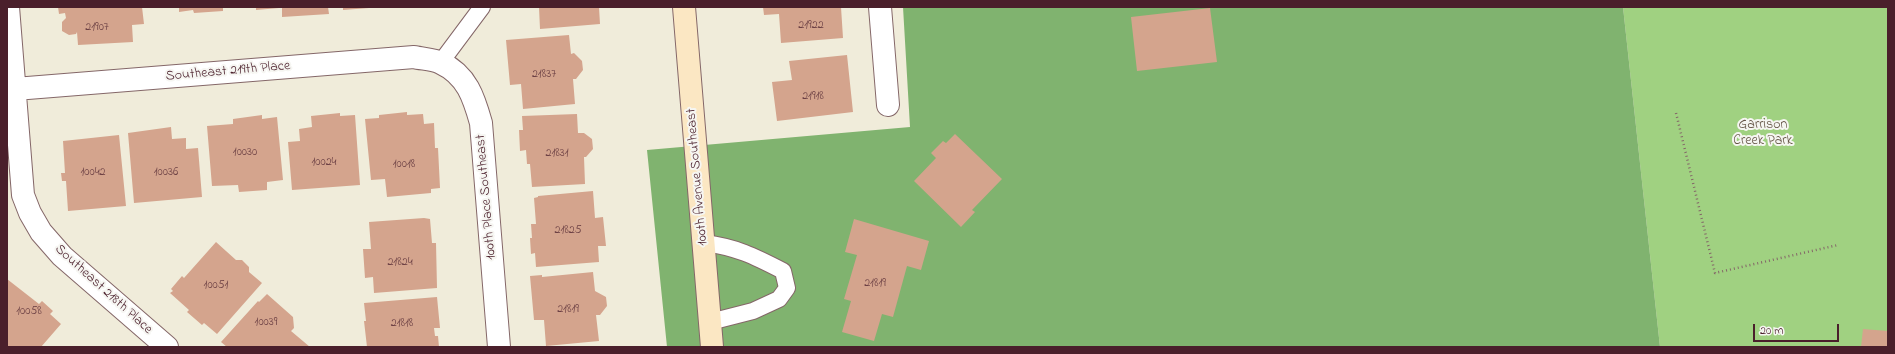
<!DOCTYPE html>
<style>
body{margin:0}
#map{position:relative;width:1895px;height:354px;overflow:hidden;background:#f0ecda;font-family:"Indie Flower",sans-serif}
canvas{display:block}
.frame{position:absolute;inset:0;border:8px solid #4a1f2b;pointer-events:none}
.scale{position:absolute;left:1753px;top:324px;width:86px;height:18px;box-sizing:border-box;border:2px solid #4a1f2b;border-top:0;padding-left:5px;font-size:12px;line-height:14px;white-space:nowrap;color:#4a1f2b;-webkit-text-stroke:3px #f6f6f2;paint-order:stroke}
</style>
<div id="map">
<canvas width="1895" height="354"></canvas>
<div class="frame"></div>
<div class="scale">20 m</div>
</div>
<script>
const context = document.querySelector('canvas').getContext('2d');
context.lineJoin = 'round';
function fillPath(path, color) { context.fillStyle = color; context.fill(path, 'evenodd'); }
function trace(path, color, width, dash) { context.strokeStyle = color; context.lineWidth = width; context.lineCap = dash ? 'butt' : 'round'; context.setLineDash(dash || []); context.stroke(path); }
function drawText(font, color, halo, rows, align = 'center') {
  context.font = font + ' "Indie Flower",sans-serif'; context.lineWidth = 4; context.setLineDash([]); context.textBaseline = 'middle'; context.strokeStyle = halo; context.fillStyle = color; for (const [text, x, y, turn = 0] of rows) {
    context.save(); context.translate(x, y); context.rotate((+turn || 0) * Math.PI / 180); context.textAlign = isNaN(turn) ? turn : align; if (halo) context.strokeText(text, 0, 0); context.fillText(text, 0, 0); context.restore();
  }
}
fillPath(new Path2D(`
 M1623 7H1888V347H1660Z`), '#a0d181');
fillPath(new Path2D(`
 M903 7H1623L1660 347H667L647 150 910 127Z`), '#80b36f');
fillPath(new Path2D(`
 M58 7H142L144 24 132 25 133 42 78 45 77 32 76 34 69 35 62 31V22L66 18 65 13 59 14Z
 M179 7H223V11L194 13 193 10 179 12Z
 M256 7H279V8L256 10Z
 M282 7H328L329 14 282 17Z
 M343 7H369V8L343 10Z
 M539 7H599L600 24 540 29Z
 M763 7H841L843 38 781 43 779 14 764 15Z
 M1210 8 1217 62 1137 71 1131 17Z
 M569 35 571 54 574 53 582 61 583 70 576 79H573L575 104 523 109 521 84 510 85 506 40Z
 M847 55 853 112 777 121 772 82 792 80 789 61Z
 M407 112V115L423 114 424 124 434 123 435 148H438L440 188 431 189V193L387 197 385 179 371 180 365 119 379 118V115Z
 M340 113V116L355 115 360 185 292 190 288 142 300 141 299 129 312 127 311 116Z
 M577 114 578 133H584L592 139 593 149 586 157H584L585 184 532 187 530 164H527L526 150 520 151 519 130H523L522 116Z
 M262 115V119L277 117 283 180 267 182V190L239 192 238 185 212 186 207 126 233 124V119Z
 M171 127 172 139 186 138V149L198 148 202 197 134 203 128 133Z
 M955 134 1002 179 972 210 975 212 961 227 914 181 936 158 931 153 943 141 946 143Z
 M119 135 126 206 68 211 66 181H62L61 173H65L63 141Z
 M593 191 595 218 603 217 606 246H598L599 262 536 267 535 253 531 254 530 238H532L531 224H536L534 198 538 197V196Z
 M424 218 430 219 432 243H436L437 288 374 293 373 277 365 278 363 249H371L369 222Z
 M854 219 929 241 921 270 907 266 893 317 882 314 874 341 842 332 851 301 844 299 857 255 845 252Z
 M216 242 236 260H242L249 267V272L262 283 217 334 204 323 202 325 187 312 189 310 170 293 173 291 171 289 182 276 184 278Z
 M593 272 595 291 606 297 607 306 600 315H596L599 341 546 346 544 320H534L530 276 542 275V277Z
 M7 279 39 304 42 301 53 311 50 314 61 324 41 347H7Z
 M267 294 293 317 294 328 291 331 310 347H227L221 342 258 301 259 302Z
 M437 297 440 328H434L435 336H438L439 347H367L364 321H366L364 303Z
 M1863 329 1888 331V347H1861Z`), '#d4a48d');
const lane = new Path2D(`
 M441 62 482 7
 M704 243C736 247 754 256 783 271L787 288 779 299 753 311 710 322`);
const street = new Path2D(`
 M8 7 23 195 30 213 41 232 62 256 167 347
 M880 7 888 105
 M15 89 414 57C422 59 434 59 441 63 467 75 474 98 481 123L499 347`);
const secondary = new Path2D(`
 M684 7 712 347`);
trace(lane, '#846768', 18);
trace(street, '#846768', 24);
trace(secondary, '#846768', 24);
trace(new Path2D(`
 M1676 113 1715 273 1838 245`), '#846768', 2.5, [1, 3]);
trace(lane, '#fff', 16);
trace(street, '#fff', 22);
trace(secondary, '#fbe7c3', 22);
drawText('12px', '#6c4044', null, [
 ["21922",811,26],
 ["21907",97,28],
 ["21837",544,75],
 ["21918",813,97],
 ["10030",245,153],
 ["21831",557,154],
 ["10024",324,163],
 ["10018",404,165],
 ["10042",93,173],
 ["10036",166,173],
 ["21825",568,231],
 ["21824",400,263],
 ["21819",875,284],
 ["10051",216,286],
 ["21819",568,310],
 ["10058",29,312],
 ["10039",266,323],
 ["21818",402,324]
]);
drawText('14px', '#4a1f2b', '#f6f6f2', [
 ["Southeast 219th Place",228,72,-5],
 ["100th Avenue Southeast",698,177,-95],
 ["100th Place Southeast",487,197,-95],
 ["Southeast 218th Place",103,290,42]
]);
drawText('14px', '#645445', '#f6f6f2', [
 ["Garrison",1763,126],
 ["Creek Park",1763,142]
]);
</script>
